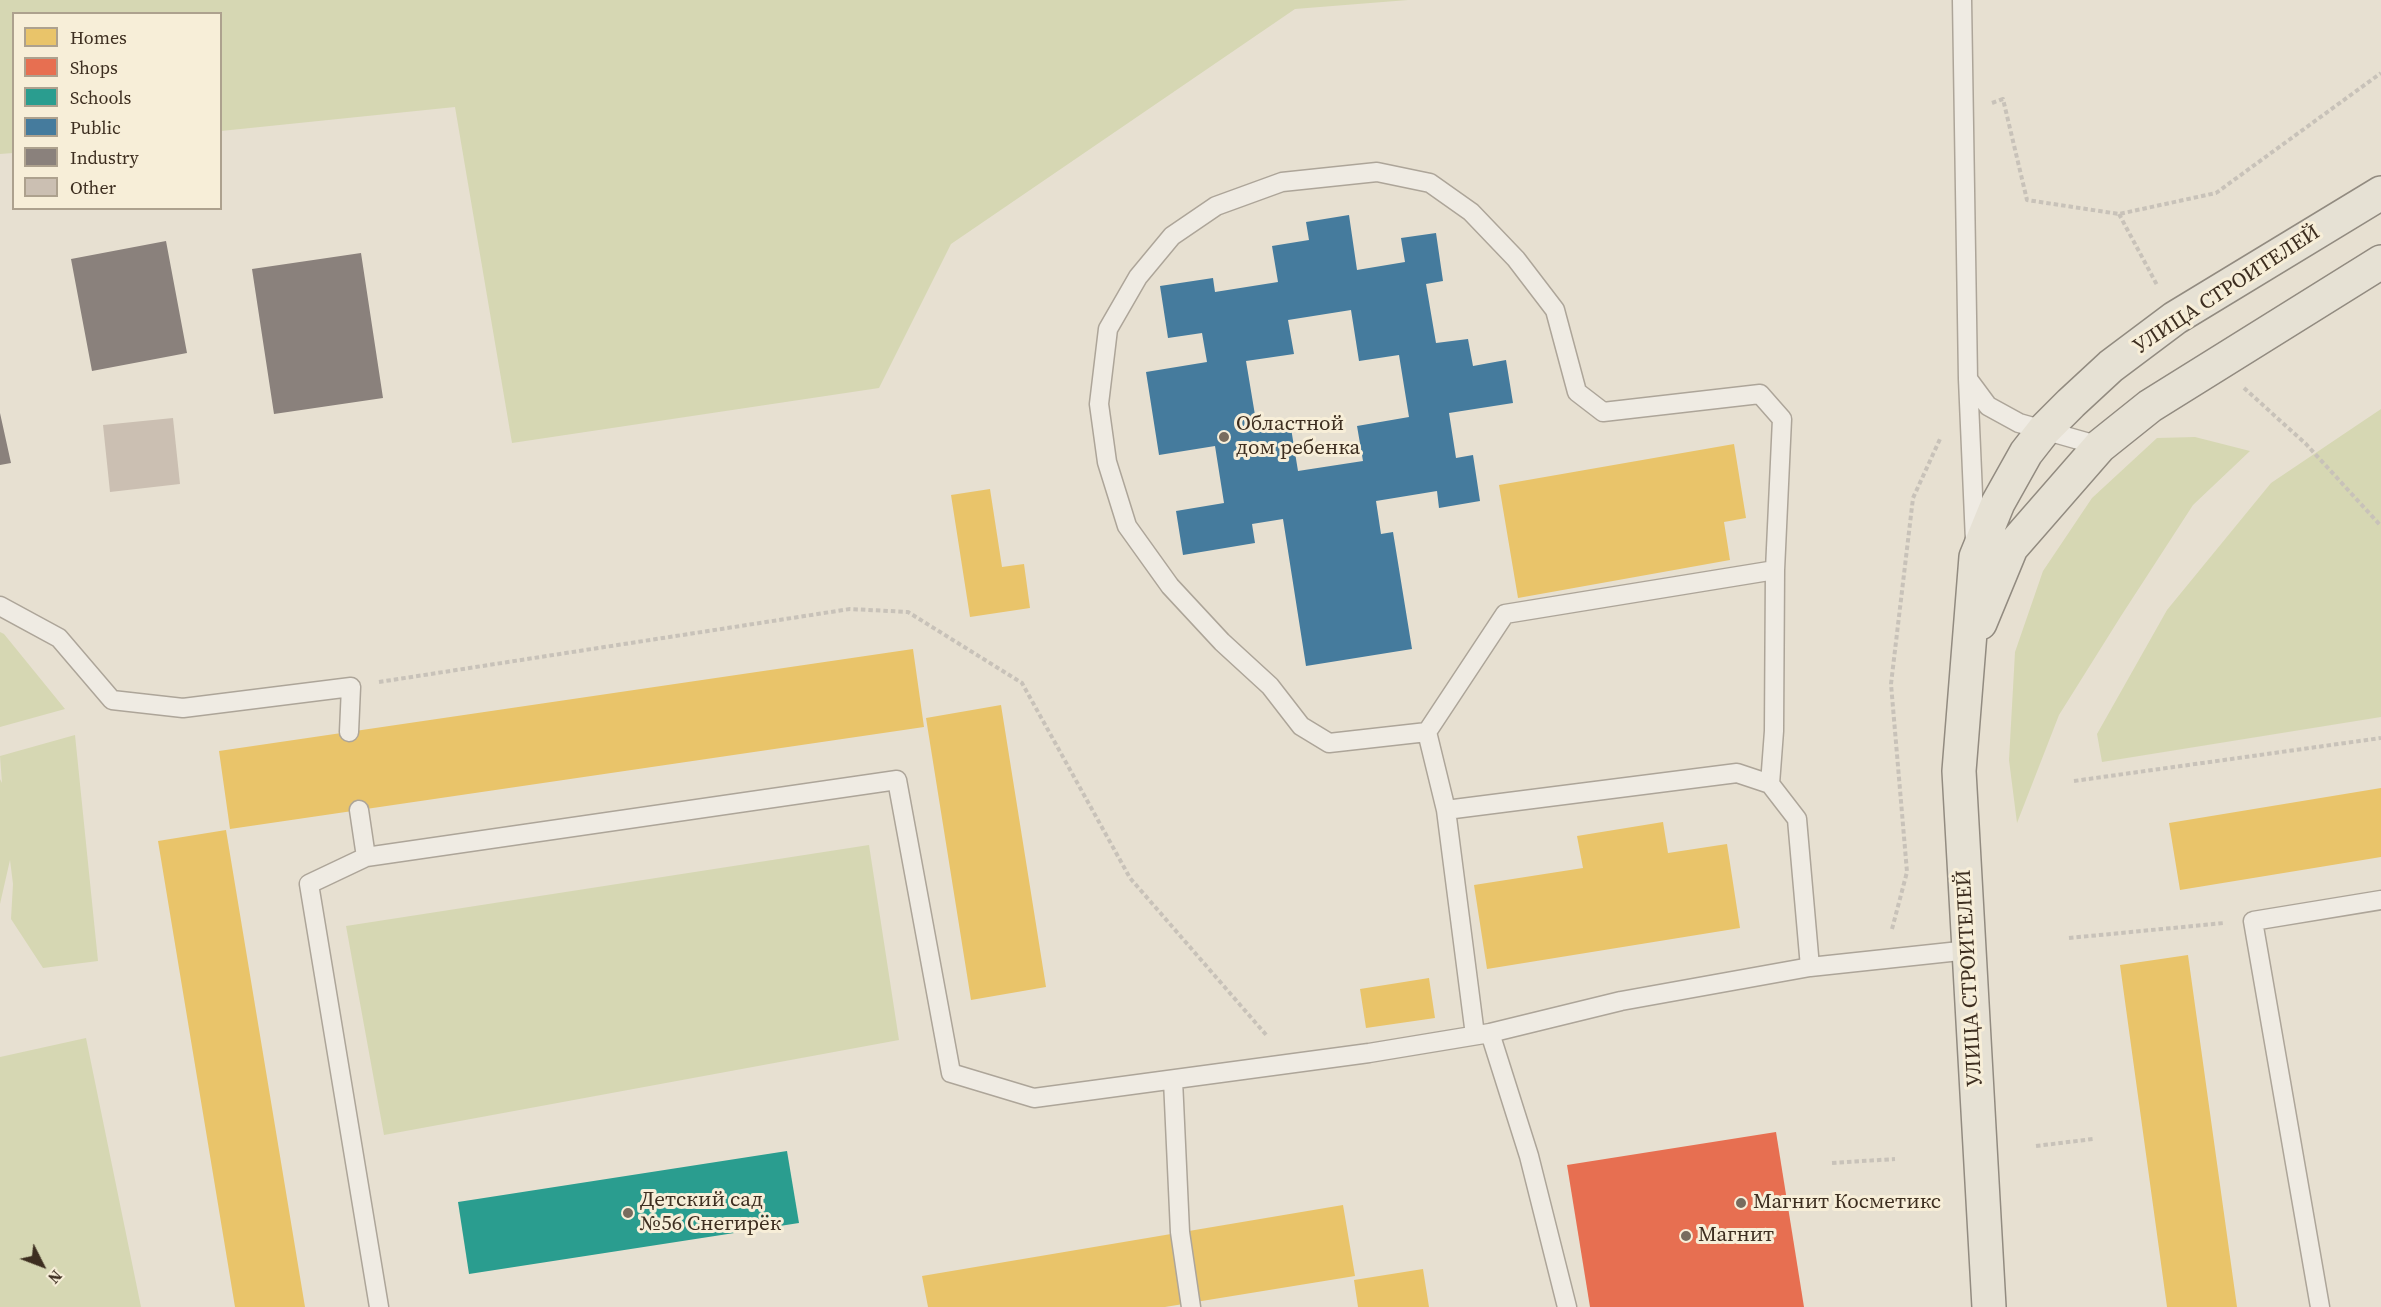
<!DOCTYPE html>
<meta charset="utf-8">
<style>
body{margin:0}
#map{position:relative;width:2381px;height:1307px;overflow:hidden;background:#e7e0d1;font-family:"Source Serif 4",serif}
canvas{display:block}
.legend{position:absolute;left:12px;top:12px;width:210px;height:198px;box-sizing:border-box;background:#f7eed8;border:2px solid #ada18e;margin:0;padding:8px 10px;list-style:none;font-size:18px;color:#3d2e20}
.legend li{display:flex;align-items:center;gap:12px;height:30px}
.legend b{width:30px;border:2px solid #ada18e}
.north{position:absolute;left:12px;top:1235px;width:60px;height:60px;-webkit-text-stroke:4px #f7eed8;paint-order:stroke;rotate:132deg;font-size:16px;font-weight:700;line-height:24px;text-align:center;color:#3d2e20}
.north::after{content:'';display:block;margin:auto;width:21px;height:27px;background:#3d2e20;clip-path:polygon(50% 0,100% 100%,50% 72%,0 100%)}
</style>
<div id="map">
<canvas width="2381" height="1307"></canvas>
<ul class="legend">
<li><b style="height:16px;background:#e9c46a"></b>Homes</li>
<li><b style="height:16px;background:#e76f51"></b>Shops</li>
<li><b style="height:16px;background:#2a9d8f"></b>Schools</li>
<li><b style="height:16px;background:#457b9d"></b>Public</li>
<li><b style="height:16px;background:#8a817c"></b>Industry</li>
<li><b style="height:16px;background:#cbbfb2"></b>Other</li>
</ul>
<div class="north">N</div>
</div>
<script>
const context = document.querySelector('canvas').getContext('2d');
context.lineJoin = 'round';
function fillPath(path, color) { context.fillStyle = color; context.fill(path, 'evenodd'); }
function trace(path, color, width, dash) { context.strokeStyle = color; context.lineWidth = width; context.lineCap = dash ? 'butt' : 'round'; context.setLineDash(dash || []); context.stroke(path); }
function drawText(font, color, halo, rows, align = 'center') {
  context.font = font + ' "Source Serif 4",serif'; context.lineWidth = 6; context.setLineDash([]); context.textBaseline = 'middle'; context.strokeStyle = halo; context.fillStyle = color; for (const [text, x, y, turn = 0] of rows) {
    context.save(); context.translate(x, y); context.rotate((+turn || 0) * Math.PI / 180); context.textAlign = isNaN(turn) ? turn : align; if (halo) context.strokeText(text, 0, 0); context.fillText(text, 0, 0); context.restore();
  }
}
fillPath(new Path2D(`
 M0 0H1408L1295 9 951 244 879 388 512 443 455 107 221 131 220 14H14L13 153 0 154Z
 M2381 409V717L2102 762 2097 734 2167 610 2271 483Z
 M2195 437 2250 451 2193 505 2121 616 2059 715 2017 823 2009 760 2015 652 2043 571 2092 498 2157 438Z
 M0 632 4 634 65 709 0 727Z
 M75 735 98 961 43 968 11 919 13 884 10 860 0 904V779L2 783 0 756Z
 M869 845 899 1040 384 1135 346 926Z
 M86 1038 141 1307H0V1057Z`), '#d6d7b3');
fillPath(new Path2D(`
 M1734 444 1746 518 1724 522 1730 560 1518 598 1499 485Z
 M990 489 1002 567 1024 564 1030 608 970 617 951 495Z
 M913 649 924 727 230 829 219 751Z
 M1001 705 1046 987 971 1000 926 718Z
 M2381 788V857L2180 890 2169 823Z
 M1663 822 1668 853 1727 844 1740 928 1487 969 1474 885 1583 868 1577 836Z
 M226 830 305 1307H235L158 841Z
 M2188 955 2237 1307H2167L2120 965Z
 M1429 978 1435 1018 1366 1028 1360 989Z
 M1343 1205 1355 1276 1165 1307H928L922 1276Z
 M1423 1269 1429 1307H1358L1354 1280Z`), '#e9c46a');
fillPath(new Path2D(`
 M1776 1132 1804 1307H1590L1567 1165Z`), '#e76f51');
fillPath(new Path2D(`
 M787 1151 799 1223 469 1274 458 1202Z`), '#2a9d8f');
fillPath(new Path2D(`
 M1349 215 1357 270 1405 262 1401 238 1436 233 1443 281 1426 284 1436 343 1468 339 1473 366 1506 360 1513 403 1449 413 1456 458 1473 455 1480 501 1439 508 1437 491 1376 501 1381 534 1393 532 1412 649 1306 666 1283 519 1252 524 1255 543 1183 555 1176 511 1224 503 1215 446 1159 455 1146 372 1207 362 1202 333 1168 338 1160 286 1213 278 1215 292 1278 282 1272 246 1309 240 1306 222ZM1351 310 1359 361 1399 355 1409 417 1357 426 1363 461 1298 471 1290 422 1257 427 1246 361 1294 354 1288 320Z`), '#457b9d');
fillPath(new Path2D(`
 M166 241 187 353 92 371 71 259Z
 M361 253 383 398 274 414 252 269Z
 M0 413 11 463 0 465Z`), '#8a817c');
fillPath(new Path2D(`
 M173 418 180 484 110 492 103 425Z`), '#cbbfb2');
const service = new Path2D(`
 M1962 0 1968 379 1975 541
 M1968 379 1988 406 2019 423 2100 446
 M0 606 59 638 112 700 183 708 351 687 349 732
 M1427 732 1329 743 1301 726 1270 686 1222 642 1170 586 1127 526 1107 462 1099 404 1108 329 1138 277 1172 236 1216 206 1282 182 1377 172 1430 183 1471 212 1516 259 1555 310 1577 392 1603 412 1760 394 1782 419 1775 570
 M1770 784 1774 731 1775 570 1505 614 1427 732 1446 810 1737 773 1770 784 1797 819 1810 967
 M359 810 366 857
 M1446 810 1475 1035
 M1490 1033 1529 1156 1567 1307
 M1173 1080 1180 1232 1191 1307
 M379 1307 309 884 366 857 897 780 951 1073 1034 1098 1369 1053 1490 1033 1621 1001 1810 967 1969 950
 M2320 1307 2253 921 2381 900`);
const primary = new Path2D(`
 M1980 623 2011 548 2100 446 2150 406 2381 262
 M1989 1307 1959 771 1976 557 1998 503 2026 453 2044 430 2071 403 2111 366 2175 318 2381 193`);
trace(service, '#ada599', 21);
trace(primary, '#928b80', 36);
trace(new Path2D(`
 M1992 103 2003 99 2027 200 2119 214 2216 193 2381 73
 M2119 214 2157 285
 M2244 388 2306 444 2381 526
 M379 682 850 609 908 612 1022 683 1130 878 1268 1037
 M2074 781 2381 738
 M1892 929 1907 872 1891 684 1913 498 1940 439
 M2069 938 2224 923
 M2036 1146 2093 1139
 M1832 1163 1895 1159`), '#c8c2b9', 4, [4.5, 3]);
trace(service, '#efebe3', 18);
trace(primary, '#e6e1d4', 33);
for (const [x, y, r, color] of [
 [1224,437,6,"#786c5e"],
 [1741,1203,6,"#786c5e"],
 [628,1213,6,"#786c5e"],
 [1686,1236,6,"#786c5e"]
]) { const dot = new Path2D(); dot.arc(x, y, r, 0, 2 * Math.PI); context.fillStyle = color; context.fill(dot); trace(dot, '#f7eed8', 2); }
drawText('21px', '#3d2e20', '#f7eed8', [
 ["УЛИЦА СТРОИТЕЛЕЙ",2227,290,-33],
 ["УЛИЦА СТРОИТЕЛЕЙ",1970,978,-93]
]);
drawText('21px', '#3d2e20', '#f7eed8', [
 ["Областной",1236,425],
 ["дом ребенка",1236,449],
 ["Детский сад",640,1201],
 ["№56 Снегирёк",640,1225],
 ["Магнит Косметикс",1753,1203],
 ["Магнит",1698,1236]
], 'left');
</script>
